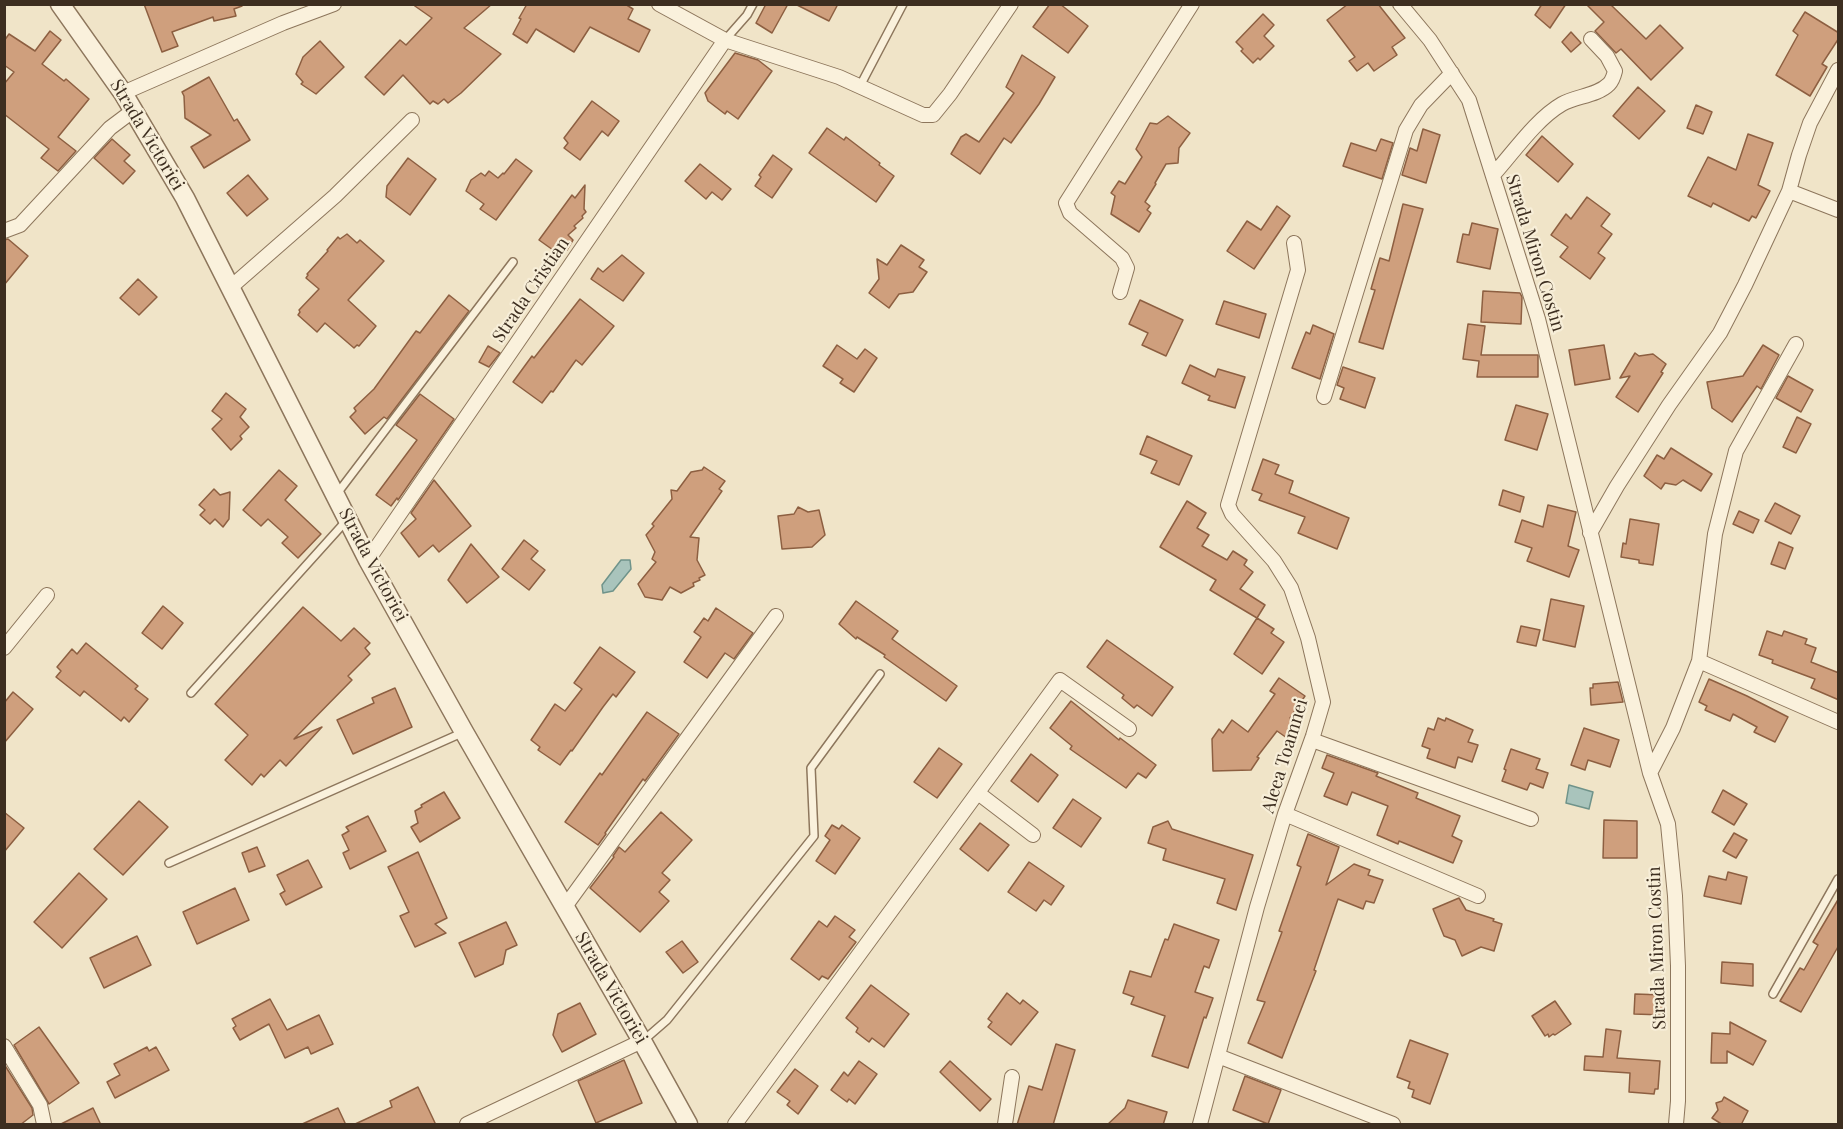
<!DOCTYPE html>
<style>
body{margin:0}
#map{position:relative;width:1843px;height:1129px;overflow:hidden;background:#f0e4c8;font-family:"Playfair Display",serif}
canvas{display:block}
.frame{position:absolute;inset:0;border:6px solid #3d2e20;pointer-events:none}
</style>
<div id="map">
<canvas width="1843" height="1129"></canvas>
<div class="frame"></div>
</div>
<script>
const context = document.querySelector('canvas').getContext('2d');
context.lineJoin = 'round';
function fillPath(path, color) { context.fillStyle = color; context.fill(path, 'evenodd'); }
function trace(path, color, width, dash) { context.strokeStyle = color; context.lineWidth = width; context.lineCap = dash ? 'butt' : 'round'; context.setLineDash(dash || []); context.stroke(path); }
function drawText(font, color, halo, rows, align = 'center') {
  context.font = font + ' "Playfair Display",serif'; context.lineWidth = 4.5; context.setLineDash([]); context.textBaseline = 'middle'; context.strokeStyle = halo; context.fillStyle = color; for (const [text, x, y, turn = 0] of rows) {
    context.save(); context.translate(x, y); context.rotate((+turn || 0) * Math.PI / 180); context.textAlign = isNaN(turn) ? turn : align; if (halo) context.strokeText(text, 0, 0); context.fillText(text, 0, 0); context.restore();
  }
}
const water = new Path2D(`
 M621 560H630L631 569 613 591 603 593 602 585Z
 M1569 785 1593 792 1589 809 1566 803Z`);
fillPath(water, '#a9c4bc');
trace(water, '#6f938a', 1.5);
const building = new Path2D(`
 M144 4H242V6L234 9 236 16 214 21 213 17 172 32 178 46 162 52Z
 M412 4H492L464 28 501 54 461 93 448 103 444 99 438 104 433 101 430 104 403 75 384 95 365 77 400 40 406 45 432 18Z
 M527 4H625L633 9 628 19 650 30 639 52 590 27 574 52 536 29 527 43 513 34 521 19 519 18Z
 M766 4H788L772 33 756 23Z
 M795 4H838L829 21Z
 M1050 4H1060L1088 26 1068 53 1033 27Z
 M1348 4H1378L1405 38 1392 47 1397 55 1374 71 1368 63 1357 71 1349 61 1355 57 1327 20Z
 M1542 4H1566L1550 28 1535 15Z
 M1586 4H1610L1646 39 1660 25 1683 48 1651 80 1621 49 1616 53 1595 31 1604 22Z
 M1805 12 1839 33V38L1822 64 1827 67 1810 96 1776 75 1798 35 1793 31Z
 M1263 14 1274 25 1264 36 1274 46 1260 60 1258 58 1253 63 1241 51 1243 49 1236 42Z
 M50 31 61 40 42 64 64 81 66 79 89 99 58 137 76 151 58 171 41 158 49 149 4 114V84L14 72 4 65V41L9 34 35 51Z
 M1571 32 1581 43 1571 52 1562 42Z
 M320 41 344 67 316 94 301 84 303 82 296 74 303 57Z
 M735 53 758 60 772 71 738 119 727 111 725 114 708 101 705 93Z
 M1022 55 1055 77 1039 104 1011 143 1004 138 980 174 951 154 961 137 966 134 979 142 1014 93 1006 87Z
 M209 77 234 121 237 119 250 140 204 168 191 147 211 135 185 118 184 96 182 92Z
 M1638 87 1665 111 1639 139 1613 116Z
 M592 101 619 121 608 136 602 131 580 160 564 148 568 143 564 138Z
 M1696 105 1712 112 1703 134 1687 128Z
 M1168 116 1190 133 1179 148 1178 163 1166 164 1155 183 1156 184 1145 202 1150 206 1147 210 1151 213 1139 232 1111 214 1115 196 1111 193 1119 181 1125 184 1142 157 1136 149 1150 123 1157 124Z
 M827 128 844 140 846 137 880 163 879 165 894 176 876 202 809 153Z
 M1423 129 1440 135 1426 183 1402 175 1410 148 1417 151Z
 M1748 134 1773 143 1758 185 1770 191 1756 218 1752 216 1749 221 1713 203 1711 207 1688 196 1708 157 1736 170Z
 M1542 136 1573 164 1558 182 1526 155Z
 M112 139 130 155 124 161 135 171 123 184 94 158Z
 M1381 139 1393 143 1382 179 1343 166 1351 143 1376 151Z
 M773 155 792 169 772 198 755 186 761 177 759 175Z
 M408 158 436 179 410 215 386 197 387 186Z
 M516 159 532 171 496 220 480 209 484 204 466 191 471 180 481 173 485 176 489 171 498 178 503 173 504 174Z
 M700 164 731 189 722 200 712 192 706 199 685 181Z
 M248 175 268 199 247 216 227 193Z
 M585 185 584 209 586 212 582 216 583 218 574 226 576 228 568 235 573 240 567 250H553L539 240 572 195 575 198Z
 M1587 197 1610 214 1601 226 1612 234 1598 253 1605 258 1590 279 1560 257 1568 247 1551 235 1566 214 1571 219Z
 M1403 204 1423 209 1383 349 1359 342 1375 290 1371 289 1380 258 1389 261Z
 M1277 206 1290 216 1254 269 1227 251 1247 221 1261 230Z
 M1472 223 1498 229 1490 269 1457 262 1463 234 1469 235Z
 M347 234 357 243 360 240 384 261 348 300 376 326 359 346 357 345 354 348 325 323 317 332 298 315 300 312 299 310 319 289 306 278 308 275 307 274 328 251 327 250 338 237 340 239Z
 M8 239 28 256 4 285V240Z
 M901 245 924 260 919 267 927 272 913 292 899 294 889 308 869 293 879 279 877 259 887 265Z
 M622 255 644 273 623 301 591 279 598 268 603 272Z
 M138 279 157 297 139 315 120 298Z
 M1483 291 1520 293 1522 297 1521 324 1481 322Z
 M449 295 469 311 387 419 384 417 365 434 350 417 356 411 354 408 374 389 416 331 420 333Z
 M580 299 614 326 582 365 576 360 553 392 551 391 542 403 513 382 532 356 534 358Z
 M1140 300 1183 320 1166 356 1142 345 1148 333 1129 324Z
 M1224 301 1266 314 1259 338 1216 324Z
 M1468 324 1485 326 1481 355H1538V377H1477L1479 361 1463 359Z
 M1313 325 1334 334 1320 379 1292 368 1306 332 1310 334Z
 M837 345 857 359 865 349 877 358 854 392 840 383 843 379 823 366Z
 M1604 345 1610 379 1575 385 1569 350Z
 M1763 345 1779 355 1761 389 1757 386 1732 422 1712 408 1707 382 1743 376Z
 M488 346 500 353 489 367 479 362Z
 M1635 353 1639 356 1653 354 1666 364 1661 372 1663 373 1638 412 1616 397 1630 376 1620 378Z
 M1190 365 1215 377 1218 369 1245 377 1235 408 1208 400 1210 396 1182 383Z
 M1343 367 1375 378 1365 408 1340 399 1344 388 1337 385Z
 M1788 376 1813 390 1801 412 1776 398Z
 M226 393 246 409 240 417 249 427 240 436 242 439 231 450 212 429 222 419 212 411Z
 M420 394 454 419 398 500 397 498 391 506 376 495 417 440 396 425Z
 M1516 405 1548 414 1537 450 1505 440Z
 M1797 417 1811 424 1796 453 1783 447Z
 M1147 436 1192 456 1179 485 1151 473 1157 461 1140 454Z
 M1671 448 1712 474 1701 491 1683 480 1676 485 1665 483 1661 489 1644 476 1657 455 1664 459Z
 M1263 459 1279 465 1275 474 1293 481 1289 493 1349 518 1337 549 1298 533 1305 517 1259 500 1262 494 1252 490Z
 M704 467 725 481 719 489 722 491 690 537 699 538 697 560 705 575 699 578 700 580 693 583 694 586 681 593 670 587 662 600 645 597 638 584 656 562 652 559 655 552 646 535 654 526 652 524 672 499 671 490 677 491 691 472 702 470Z
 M279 470 297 486 285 500 321 534 298 558 282 543 288 537 268 519 261 526 243 510Z
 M434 480 471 526 439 552 433 545 419 557 401 533 416 519 411 513Z
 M214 489 220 495 230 492 229 519 223 527 215 519 210 524 200 515 205 510 199 505Z
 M1503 490 1524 497 1520 512 1499 505Z
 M1187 501 1206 513 1197 528 1209 535 1202 546 1227 560 1233 551 1247 560 1244 565 1253 572 1240 589 1265 605 1257 618 1210 590 1216 580 1160 547Z
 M1775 503 1800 516 1791 534 1765 521Z
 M1548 505 1576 512 1568 546 1579 550 1569 577 1527 561 1532 548 1515 542 1522 520 1543 527Z
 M798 507 808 512 819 510 825 535 812 547 782 549 778 516 794 514Z
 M1739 511 1759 520 1753 533 1733 524Z
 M1630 519 1659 524 1653 565 1639 563V560L1621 557 1623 543 1626 544Z
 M524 540 538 551 531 559 545 570 529 590 502 569Z
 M1779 542 1793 548 1785 569 1771 564Z
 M471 544 499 577 467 603 448 580Z
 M1551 599 1584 606 1575 647 1543 640Z
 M856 601 898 631 892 639 957 686 946 701 884 657 885 655 857 637 856 639 839 624Z
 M163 606 183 623 162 649 142 633Z
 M303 607 341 641 354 628 370 643 365 648 370 654 348 676 352 680 294 739 322 727 286 766 280 760 264 777 261 774 252 785 225 760 248 735 215 704Z
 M716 608 753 633 734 659 725 653 707 678 684 662 701 637 694 632 704 618 708 621Z
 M1257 618 1274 629 1271 633 1284 642 1262 674 1234 654Z
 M1521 626 1540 630 1536 646 1517 642Z
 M1767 631 1782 636 1784 631 1807 639 1805 644 1816 648 1811 662 1839 673V700L1811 688 1815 679 1772 663 1773 660 1759 655Z
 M1107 640 1173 687 1152 716 1137 705 1134 708 1122 698 1124 695 1087 667Z
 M86 643 138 686 135 689 148 699 129 722 124 717 121 721 84 691 80 696 56 677 61 671 57 667 72 649 77 654Z
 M600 647 635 672 616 697 613 694 603 707 572 751 571 750 560 765 538 750 540 747 531 740 555 704 565 711 582 689 574 683Z
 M1279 678 1305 696 1290 718 1297 723 1287 738 1277 731 1257 757 1259 758 1251 770 1213 771 1212 739 1219 729 1223 733 1232 720 1248 732 1275 694 1270 691Z
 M1709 679 1747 696 1788 717 1775 742 1754 732 1757 727 1733 714 1730 721 1705 710 1707 706 1699 702Z
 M1618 682 1623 702 1591 705 1590 688H1593V684Z
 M395 688 412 727 353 754 337 720 374 703 372 698Z
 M13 692 33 709 4 743V703Z
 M1071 701 1119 740 1120 738 1156 765 1146 778 1138 773 1126 788 1070 749 1072 746 1050 728Z
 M647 712 679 734 645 781 643 779 605 833 606 834 598 845 565 822 600 773 602 775Z
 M1438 718 1445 721 1446 718 1473 730 1468 742 1478 745 1472 762 1458 757 1455 768 1427 758 1430 749 1422 746 1428 728 1434 730Z
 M1584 728 1619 740 1610 767 1588 760 1585 770 1571 765Z
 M939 748 962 764 937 798 914 782Z
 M1511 749 1540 759 1536 769 1548 773 1543 788 1530 783 1527 790 1502 781 1506 770 1504 769Z
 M1031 754 1058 775 1038 802 1011 781Z
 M1327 755 1378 773 1376 776 1418 793 1416 798 1460 816 1452 836 1462 841 1453 863 1399 841 1398 844 1377 835 1388 806 1352 792 1347 805 1324 796 1334 773 1322 768Z
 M1723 790 1747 804 1734 825 1712 812Z
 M444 792 460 818 420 842 411 827 418 823 415 811 422 807 421 805Z
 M1073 799 1101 818 1081 847 1053 828Z
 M139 801 168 827 123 875 94 849Z
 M4 812 24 828 4 852Z
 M661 812 692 840 662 873 670 880 659 892 669 901 640 932 590 888 614 857 613 856 619 847 625 852Z
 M368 816 386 851 350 869 343 853 349 850 342 835 349 831 346 827Z
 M1604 820 1637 821V858H1603Z
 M1168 821 1172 829 1253 855 1236 910 1217 903 1225 879 1163 860 1166 849 1148 843 1153 827Z
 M980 823 1009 845 988 871 960 849Z
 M832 825 839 829 842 825 860 838 835 874 816 861 830 840 825 836Z
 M1734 833 1747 840 1736 858 1723 851Z
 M1308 834 1339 847 1326 885 1354 864 1370 870 1368 875 1383 880 1374 903 1366 901 1363 909 1338 899 1314 970 1316 971 1282 1058 1248 1043 1265 1002 1257 1000 1282 932 1279 931 1301 867 1297 865Z
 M257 847 265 866 249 872 242 853Z
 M418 852 447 918 435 924 446 933 415 947 400 916 409 912 388 867Z
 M308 860 322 887 286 905 280 894 285 891 277 875Z
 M1029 862 1064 886 1051 905 1044 900 1036 911 1008 892Z
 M1728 872 1747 877 1741 904 1704 896 1709 876 1726 880Z
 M79 873 107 899 62 948 34 922Z
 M235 888 249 920 197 944 183 912Z
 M1459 898 1466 910 1494 919 1493 921 1502 924 1494 951 1481 947 1462 956 1455 940 1444 936 1433 909Z
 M1839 898V945L1801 1012 1780 1001 1800 968 1804 970 1818 945 1813 942Z
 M835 916 855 930 849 937 856 942 828 979 822 976 819 980 791 959 819 921 827 927Z
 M506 922 517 945 506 950 503 964 475 977 459 943Z
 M1174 924 1219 940 1209 968 1204 966 1195 992 1213 998 1206 1018 1204 1017 1188 1068 1152 1056 1165 1016 1131 1004 1134 997 1123 993 1130 971 1151 977 1165 939 1168 940Z
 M137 936 151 965 104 988 90 958Z
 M682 941 698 962 683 973 666 952Z
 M1722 962 1753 964V986L1721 983Z
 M871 985 909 1014 884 1047 872 1038 869 1042 856 1032 858 1028 846 1018Z
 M1007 993 1020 1004 1023 1000 1038 1012 1011 1045 988 1027 992 1022 988 1019Z
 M1635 994 1664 995V1015L1634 1014Z
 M270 999 287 1030 319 1015 333 1044 311 1054 308 1047 285 1058 269 1024 240 1040 233 1028 236 1026 232 1019Z
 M1555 1001 1571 1024 1555 1035 1553 1034 1549 1037 1548 1034 1545 1036 1532 1016Z
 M580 1003 596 1034 562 1052 553 1035 558 1014Z
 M1730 1022 1766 1041 1753 1065 1727 1051V1063H1711L1712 1033 1730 1034Z
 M39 1027 79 1083 49 1104 14 1045Z
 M1606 1029 1621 1031 1617 1058 1660 1061 1658 1089H1655L1654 1094 1629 1092 1630 1073 1584 1070 1585 1056 1603 1057Z
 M1410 1040 1448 1054 1430 1104 1412 1097 1414 1090 1408 1088 1410 1082 1397 1077Z
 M1056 1044 1075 1050 1053 1125H1017L1029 1086 1042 1090Z
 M147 1047 149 1051 156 1047 169 1070 115 1098 107 1082 120 1075 114 1064Z
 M624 1060 642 1103 596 1123 578 1081Z
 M859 1061 877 1074 855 1104 849 1099 847 1102 831 1090 844 1072 848 1076Z
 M950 1061 991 1099 980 1111 940 1072Z
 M4 1064 32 1108 33 1115 20 1125H4Z
 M795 1069 818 1086 798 1114 787 1105 790 1101 777 1092Z
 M1245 1076 1281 1090 1268 1124 1233 1110Z
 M418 1087 436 1125H353L392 1107 390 1101Z
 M1724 1097 1748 1111 1741 1125H1723L1712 1118 1718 1110 1716 1103 1722 1101Z
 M1128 1100 1167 1112 1163 1125H1107L1125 1108Z
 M93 1108 101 1125H59Z
 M338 1108 346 1125H300Z`);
fillPath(building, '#cf9f7d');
trace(building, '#8d5f41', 1.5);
const service = new Path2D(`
 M725 40 747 15 753 4
 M860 86 903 4
 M336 495 513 262
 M191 693 346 521
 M169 863 464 732
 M1773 994 1838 879
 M644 1040 667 1020 814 836 811 768 880 674`);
const minor = new Path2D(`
 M659 4 725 40 839 77 923 115H933L950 94 1011 4
 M1400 4 1430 40 1469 100 1538 319 1650 773 1668 824 1675 896 1678 966V1101L1676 1124
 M123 93 283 23 334 4
 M1493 175C1513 153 1536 119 1562 104 1576 96 1597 96 1609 84 1612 81 1614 75 1615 71L1607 56 1591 39
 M1789 191 1838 210
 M4 231 20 225 110 128 134 110
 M231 287 335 196 412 120
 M1120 292 1127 268 1122 258 1070 213 1066 203 1192 4
 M1324 397 1406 130 1421 105 1452 73
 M1590 533 1617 486 1669 405 1720 333 1745 285 1789 191 1799 155 1810 123 1838 70
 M368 560 725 40
 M4 648 47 595
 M1699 661 1838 722
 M1312 740 1531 819
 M1650 773 1673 728 1699 661 1715 534 1736 451 1796 344
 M978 793 1033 835
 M1285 814 1478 896
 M564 908 776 616
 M4 1046 40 1105 44 1124
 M1218 1056 1393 1124
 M467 1124 642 1041
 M735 1124 1060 680 1129 729
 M1005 1124 1012 1077
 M1200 1124 1257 907 1285 814 1313 736 1323 702 1308 638 1291 588 1274 561 1232 514 1228 505 1298 270 1294 243`);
const tertiary = new Path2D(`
 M60 4 123 93 185 198 368 560 464 732 642 1041 688 1124`);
trace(service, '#8d765c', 10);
trace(minor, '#8d765c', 16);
trace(tertiary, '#8d765c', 21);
trace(service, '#faf1dc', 7);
trace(minor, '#faf1dc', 14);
trace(tertiary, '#faf1dc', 18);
drawText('18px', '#3d2e20', '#f7eed8', [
 ["Strada Victoriei",147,135,59],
 ["Strada Miron Costin",1535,253,73],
 ["Strada Cristian",531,290,-56],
 ["Strada Victoriei",373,565,62],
 ["Aleea Toamnei",1285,756,-73],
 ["Strada Miron Costin",1657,948,-92],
 ["Strada Victoriei",611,988,60]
]);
</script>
